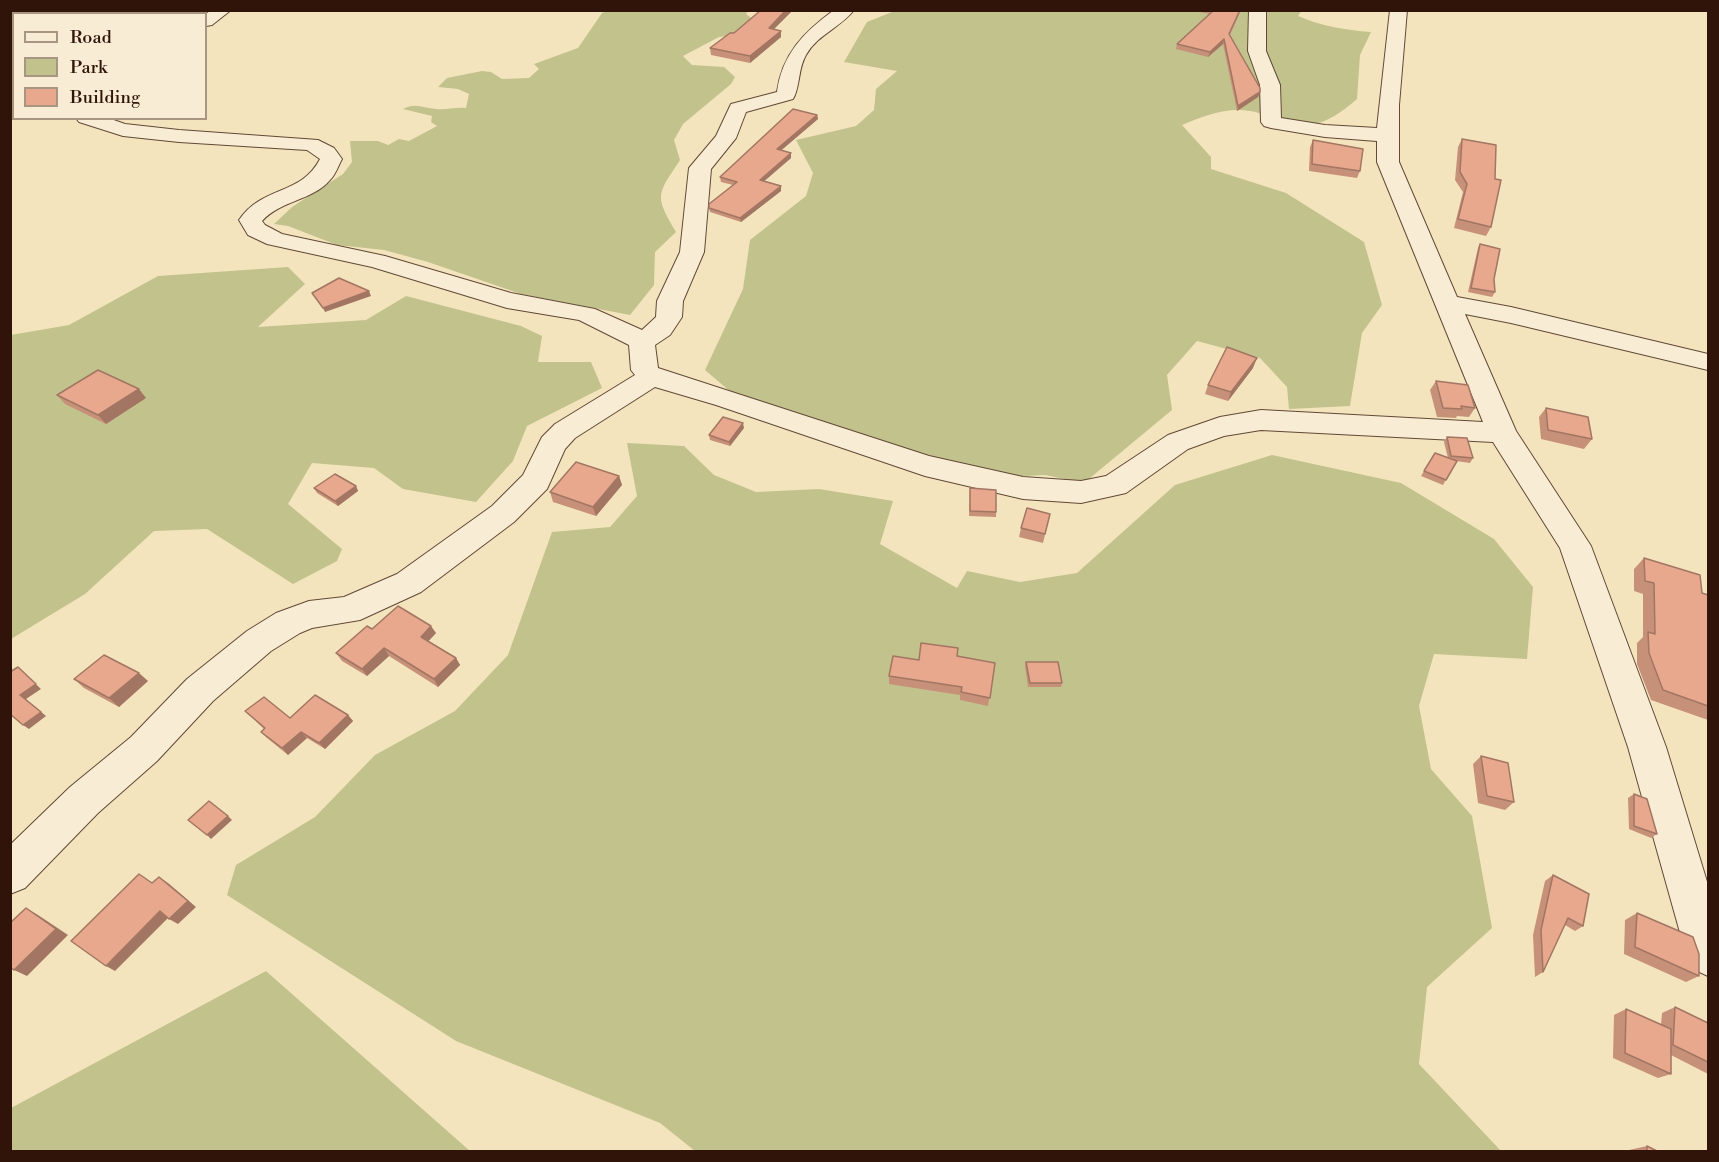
<!DOCTYPE html>
<style>
body{margin:0}
#map{position:relative;width:1719px;height:1162px;overflow:hidden;background:#f4e4bd;font-family:"Libre Bodoni",serif}
canvas{display:block}
.frame{position:absolute;inset:0;border:12px solid #311409;pointer-events:none}
.legend{position:absolute;left:12px;top:12px;width:195px;height:108px;box-sizing:border-box;background:#f8edd4;border:2px solid #a89683;margin:0;padding:8px 10px;list-style:none;font-size:18px;color:#311409}
.legend li{display:flex;align-items:center;gap:12px;height:30px}
.legend b{width:30px;border:2px solid #a89683}
</style>
<div id="map">
<canvas width="1719" height="1162"></canvas>
<div class="frame"></div>
<ul class="legend">
<li><b style="height:8px;background:#f8edd4"></b>Road</li>
<li><b style="height:16px;background:#c2c28c"></b>Park</li>
<li><b style="height:16px;background:#e7a88d"></b>Building</li>
</ul>
</div>
<script>
const context = document.querySelector('canvas').getContext('2d');
context.lineJoin = 'round';
function fillPath(path, color) { context.fillStyle = color; context.fill(path, 'evenodd'); }
function trace(path, color, width, dash) { context.strokeStyle = color; context.lineWidth = width; context.lineCap = dash ? 'butt' : 'round'; context.setLineDash(dash || []); context.stroke(path); }
fillPath(new Path2D(`
 M609 10 748 11 746 14 754 20 736 35 719 37 683 56 692 65 724 67 735 77 731 84 683 124 674 140 680 160C657 195 654 195 676 232L655 252 654 285 630 315 521 294 428 262 384 250 337 245 288 226 274 224 292 207 343 174 352 162 350 141H378L388 145 399 139 409 141 437 126 431 122 432 116 403 109C415 102 424 108 436 109 446 110 456 107 466 108L469 94 458 89 438 87 447 78 482 71 491 72 502 79 529 78 539 69 534 64 578 48 602 13Z
 M897 10H1302L1298 16C1321 26 1345 30 1371 32L1360 55 1357 99C1335 118 1315 131 1285 123 1273 120 1262 112 1250 111 1227 107 1203 116 1182 125L1211 157V169L1286 193 1364 242 1382 305 1362 333 1350 406 1289 409 1287 387 1260 358 1197 341 1167 375 1172 410 1084 483 1045 475 981 478 746 405 705 370 743 289 750 240 806 196 813 173 796 140 856 126 874 110 876 89 897 71 844 62 867 22Z
 M10 11 11 10 144 11 141 14H14L13 62H11Z
 M288 267 305 284 258 327 366 320 406 296 521 326 542 336 538 362H591L602 388 527 426 513 461 476 502 403 489 374 468 312 463 288 504 342 549 337 561 293 584 207 529 154 531 85 594 11 639V335L69 325 158 276Z
 M627 443 684 446 714 475 756 492 819 489 893 501 880 544 957 588 967 571 1020 582 1077 573 1175 485 1272 455 1401 483 1494 539 1533 587 1527 659 1434 654 1419 706 1431 769 1472 816 1492 928 1427 987 1419 1064 1501 1151H695L660 1123 456 1041 227 895 236 865 315 817 375 755 455 711 508 655 552 532 610 527 637 496Z
 M266 971 470 1151H11V1108Z`), '#c2c28c');
const minor = new Path2D(`
 M211 10H231L212 25 206 26V14Z
 M834 10H854C841 27 817 35 806 55 798 68 800 88 793 99L746 112 736 138 711 169 704 252 683 301 682 317 670 335 655 345 658 368 929 456 1023 477 1081 481 1106 476 1168 435 1220 417 1261 410 1483 422 1377 162V141L1325 137 1271 128 1264 126 1261 122 1260 85 1248 51 1249 10H1266V51L1280 85 1281 118 1325 125 1377 128 1390 10H1407L1399 105V162L1457 297 1511 307 1708 354V370L1511 323 1465 314 1516 431 1591 546 1666 747 1708 885V976L1693 969 1686 954 1628 747 1560 548 1493 442 1261 430 1224 436 1188 449 1126 493 1081 503 1023 499 925 476 716 405 655 387 575 438 565 449 547 489 514 522 421 592 360 620 312 628 300 633 271 651 213 701 157 761 98 813 25 888 10 894V845L70 787 131 737 187 679 247 631 276 613 309 601 344 597 397 574 492 506 523 475 542 437 555 424 635 375 631 370 629 345 579 320 507 308 372 267 267 244 248 235 239 220C263 185 301 196 320 159L307 150 179 142 123 136 79 122 76 118H108L125 124 179 130 318 140 334 148 342 159C338 166 336 174 330 180 312 201 281 200 262 221L265 225 282 234 385 256 511 293 595 309 642 330 656 317 657 301 680 252 689 168 716 136 731 104 777 92C782 54 804 32 834 10Z
 M14 89V101L10 102V90Z`);
trace(minor, '#624836', 2);
fillPath(minor, '#f8edd4');
fillPath(new Path2D(`
 M761 10H793L774 29 781 37 750 63 711 55 710 48 734 33Z
 M1190 10H1241L1230 35 1260 92 1258 97 1237 111 1223 44 1208 57 1176 49 1177 44 1210 14Z
 M817 115 818 119 781 150 791 153V158L764 181 781 186V191L741 222 710 212 709 208 733 185 721 182 720 177Z
 M1462 139 1491 227 1486 236 1454 228 1463 192 1455 180 1458 147Z
 M1313 140 1360 171 1357 178 1309 171 1310 147Z
 M1480 244 1494 279 1495 292 1492 297 1468 292 1478 248Z
 M1253 368 1228 401 1205 394 1208 385Z
 M1436 381 1475 408 1469 417 1457 416 1456 418 1437 417 1430 390Z
 M57 395 146 398 106 424 65 404Z
 M1546 408 1592 439 1584 449 1541 439 1539 417Z
 M744 428 730 446 710 440 709 435Z
 M1447 437 1473 458 1470 463 1456 461 1443 485 1421 476 1435 453 1448 458 1444 442Z
 M619 476 622 485 596 516 553 502 550 492Z
 M356 486 358 491 338 506 317 493 314 488Z
 M970 488 996 512V517L969 516Z
 M1050 514 1043 543 1019 537 1021 528Z
 M1644 558 1702 593 1708 595V720L1651 700 1637 664V643L1643 637V594L1634 591V569Z
 M372 629 436 633 428 641 456 658 460 665 438 687 389 656 367 676 342 661 336 653Z
 M957 656 995 663 988 706 960 700V695L889 684V676L919 660Z
 M1026 662 1062 683 1061 687H1028L1025 666Z
 M74 679 148 681 119 707 84 688Z
 M245 711 290 718 348 715 353 721 325 749 307 738 288 755 267 738 261 732 264 729Z
 M1481 756 1514 802 1505 810 1478 803 1473 764Z
 M1634 794 1657 834 1651 838 1629 829 1628 798Z
 M1553 875 1583 926 1575 931 1565 925 1543 972 1535 977 1533 935 1545 881Z
 M1637 913 1699 976 1686 982 1624 954 1625 920Z
 M1675 1007 1708 1023V1074L1671 1055V1074L1658 1078 1613 1058 1614 1015 1626 1009 1661 1025 1662 1013Z
 M1647 1146 1659 1152H1629V1150Z`), '#c79079');
fillPath(new Path2D(`
 M786 10H793L769 34V28Z
 M781 31V37L750 63V56Z
 M1224 39 1223 44 1208 57 1210 52Z
 M1260 92 1258 97 1237 111 1238 106Z
 M817 115 818 119 777 154V149Z
 M791 153V158L761 184 760 180Z
 M781 186V191L741 222 740 218Z
 M369 291 371 296 325 312 323 308Z
 M1257 358 1253 368 1228 401 1231 392Z
 M139 389 146 398 106 424 98 415Z
 M743 423 744 428 730 446 729 442Z
 M619 476 622 485 596 516 593 507Z
 M356 486 358 491 338 506 335 501Z
 M431 626 436 633 425 645 421 637Z
 M384 648 389 656 367 676 362 669Z
 M456 658 460 665 438 687 434 679Z
 M18 667 41 689 26 699 46 716 29 729 23 725Z
 M139 673 148 681 119 707 109 698Z
 M348 715 353 721 325 749 319 743Z
 M301 732 307 738 288 755 282 748Z
 M228 816 232 820 211 839 207 835Z
 M159 877 168 883 196 907 178 924 169 919Z
 M26 908 38 915 68 935 27 976 14 970Z
 M160 911 169 917 115 971 106 966Z`), '#a27663');
const building = new Path2D(`
 M761 10H786L769 28 781 31 750 56 710 48 730 33H734Z
 M1214 10H1240L1229 34 1260 88V92L1238 106 1224 39 1210 52 1177 44Z
 M793 109 817 115 777 149 791 153 760 180 781 186 740 218 709 208V204L737 182 720 177Z
 M1462 139 1496 145 1495 179 1501 180 1491 227 1458 219 1467 184 1460 172Z
 M1313 140 1363 149 1360 171 1312 164Z
 M1480 244 1500 249 1494 279 1495 292 1471 288Z
 M339 278 369 291 323 308 312 293Z
 M1227 347 1257 358 1231 392 1208 385Z
 M98 370 139 389 98 415 57 395Z
 M1436 381 1468 385 1475 408 1461 406 1462 409 1443 408Z
 M1546 408 1588 417 1592 439 1548 430Z
 M723 417 743 423 729 442 709 435Z
 M1447 437 1467 438 1473 458 1451 456Z
 M1435 453 1457 461 1446 480 1424 471Z
 M576 462 619 476 593 507 550 492Z
 M335 474 356 486 335 501 314 488Z
 M970 488 996 490V512L970 511Z
 M1027 508 1050 514 1045 534 1021 528Z
 M1644 558 1700 575 1702 593 1708 595V706L1663 690 1649 653 1648 632 1655 634 1654 583 1645 581Z
 M398 606 431 626 421 637 456 658 434 679 384 648 362 669 336 653 367 626 372 629Z
 M921 643 958 648 957 656 995 663 990 698 961 692 962 687 889 676 893 656 919 660Z
 M104 655 139 673 109 698 74 679Z
 M1026 662H1058L1062 683H1030Z
 M18 667 36 684 20 695 41 712 23 725 10 714V672Z
 M315 695 348 715 319 743 301 732 282 748 261 732 265 728 245 711 264 697 290 718Z
 M1481 756 1508 763 1514 802 1487 796Z
 M1634 794 1647 799 1657 834 1634 826Z
 M209 801 228 816 207 835 188 820Z
 M139 874 152 883 159 877 188 901 169 919 160 911 106 966 71 941Z
 M1553 875 1589 894 1583 926 1568 918 1543 972 1541 930Z
 M26 908 56 929 14 970 10 967V923Z
 M1637 913 1693 937 1699 954V976L1635 947Z
 M1675 1007 1708 1023V1062L1673 1045Z
 M1626 1009 1671 1029V1074L1625 1053Z
 M1647 1146 1659 1152H1647Z`);
fillPath(building, '#e7a88d');
trace(building, '#a27663', 1.5);
</script>
